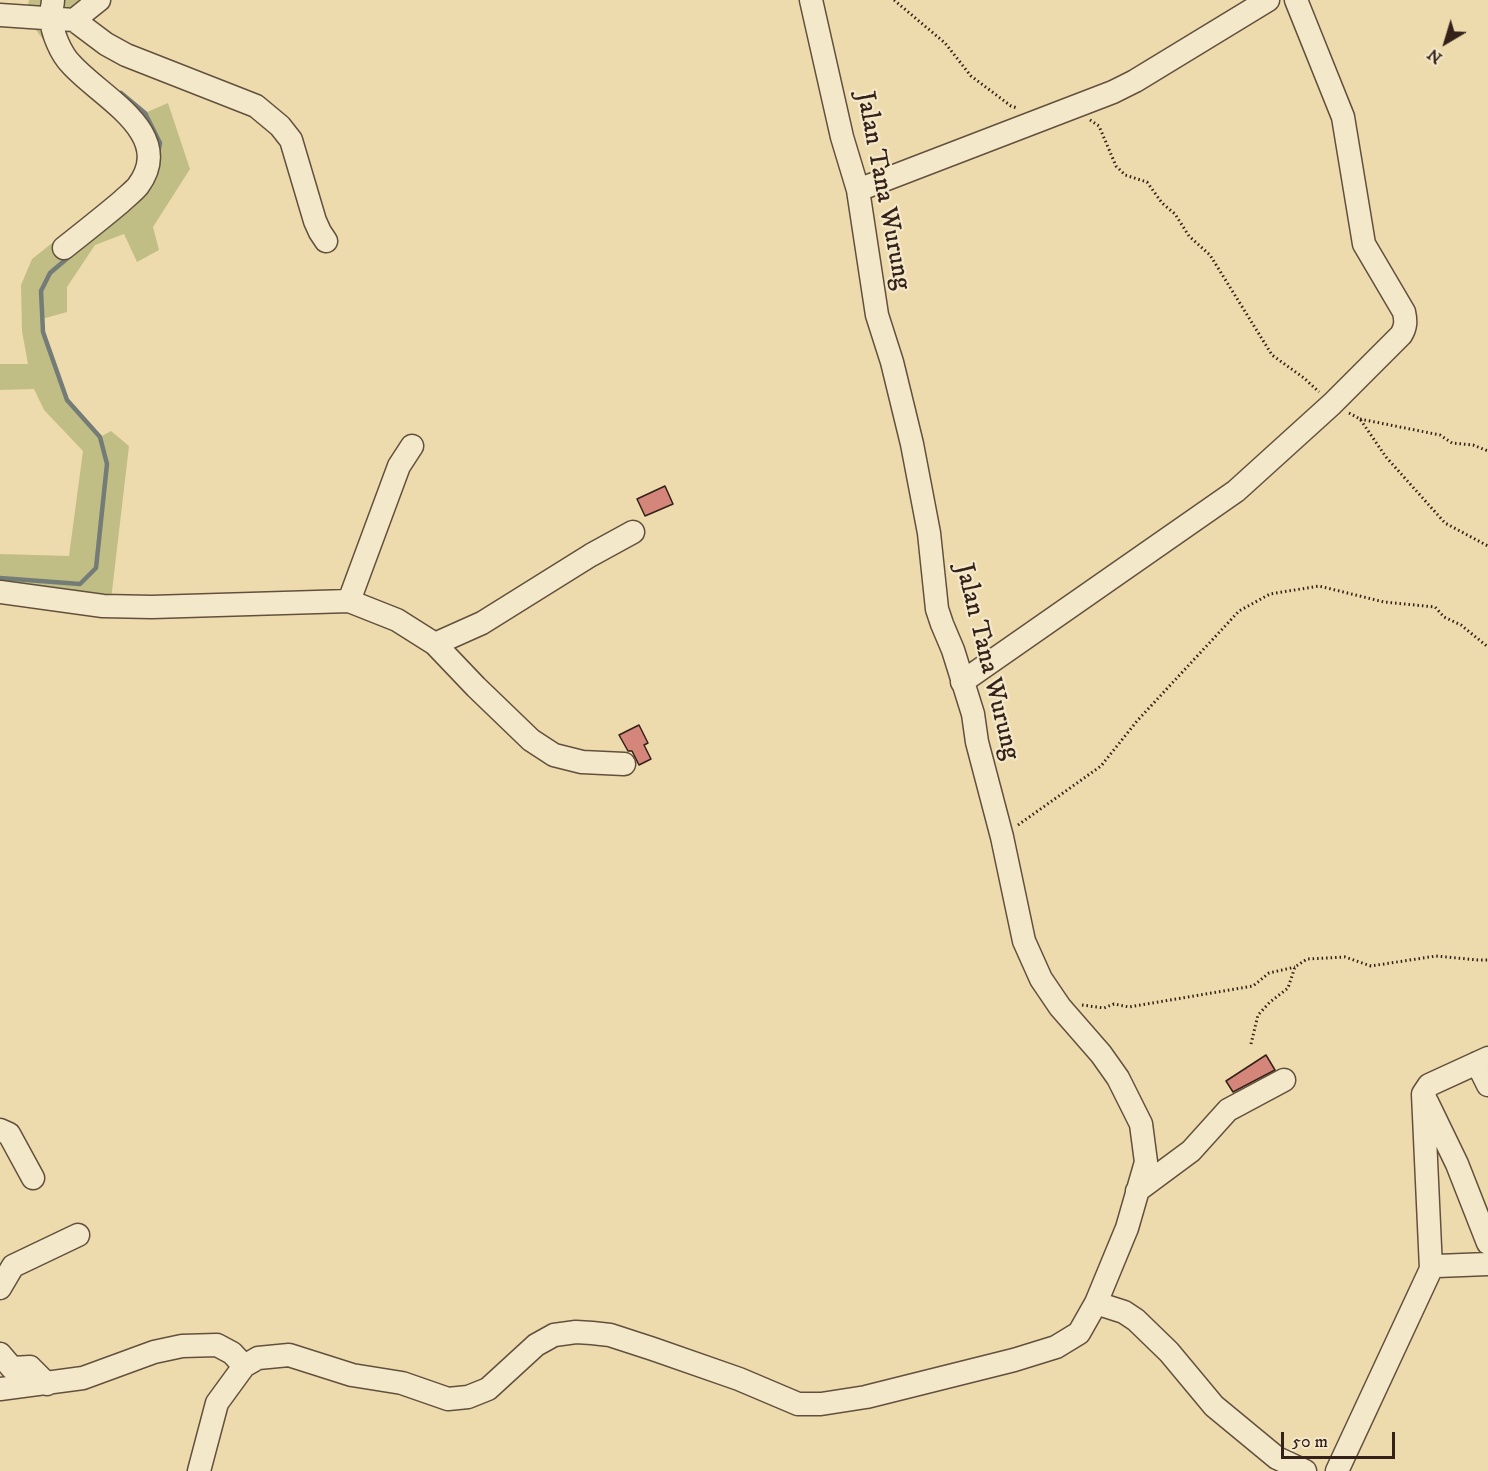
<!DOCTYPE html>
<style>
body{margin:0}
#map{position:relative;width:1488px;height:1471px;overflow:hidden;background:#eedbad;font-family:"IM FELL DW Pica",serif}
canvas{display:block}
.north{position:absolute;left:1416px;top:12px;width:60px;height:60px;-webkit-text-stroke:4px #f4e8ca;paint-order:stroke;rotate:218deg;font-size:16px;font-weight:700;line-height:24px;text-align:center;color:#342119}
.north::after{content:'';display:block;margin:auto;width:21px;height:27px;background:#342119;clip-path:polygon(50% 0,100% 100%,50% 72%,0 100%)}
.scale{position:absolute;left:1281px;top:1432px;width:114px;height:27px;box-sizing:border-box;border:3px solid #342119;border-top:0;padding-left:8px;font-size:18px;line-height:21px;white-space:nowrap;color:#342119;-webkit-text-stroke:4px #f4e8ca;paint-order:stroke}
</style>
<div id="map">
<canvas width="1488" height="1471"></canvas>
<div class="north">N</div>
<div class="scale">50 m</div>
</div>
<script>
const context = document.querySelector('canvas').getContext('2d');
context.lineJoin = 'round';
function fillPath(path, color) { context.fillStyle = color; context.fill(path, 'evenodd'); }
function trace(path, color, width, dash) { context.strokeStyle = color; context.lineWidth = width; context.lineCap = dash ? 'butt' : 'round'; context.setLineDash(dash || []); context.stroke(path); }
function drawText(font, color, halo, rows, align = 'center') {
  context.font = font + ' "IM FELL DW Pica",serif'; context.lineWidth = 4.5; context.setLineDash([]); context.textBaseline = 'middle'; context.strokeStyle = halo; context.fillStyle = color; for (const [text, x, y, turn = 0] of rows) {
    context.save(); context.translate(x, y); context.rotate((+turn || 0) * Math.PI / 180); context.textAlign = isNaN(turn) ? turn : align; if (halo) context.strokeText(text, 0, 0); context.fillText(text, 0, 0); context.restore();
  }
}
fillPath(new Path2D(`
 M29 0H50L63 18 62 0H95L63 19V35L76 55 145 113 168 103 190 169 153 227 159 250 137 262 124 234 95 245 67 287V312L42 319 43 332 67 400 100 437 111 431 129 446 111 600 0 588V554L69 556 83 451 44 410 34 389 0 390V364H28L22 331 21 285 32 259 130 181 135 169 139 146 127 125 61 71 45 42 26 17Z`), '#c0be85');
trace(new Path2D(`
 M121 93 145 113 160 143 158 153
 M0 578 80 584 96 568 107 464 100 437 67 400 43 332 41 291 50 273 70 256`), '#747c77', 4.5);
const building = new Path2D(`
 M665 486 673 504 645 516 637 499Z
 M639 725 648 743 644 745 651 759 639 765 632 751H628L619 735Z
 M1266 1055 1275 1070 1233 1092 1226 1081Z`);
fillPath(building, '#d5867b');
trace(building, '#342119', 1.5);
const minor = new Path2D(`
 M53 0C53 6 50 13 51 18 52 33 61 54 71 64 100 97 177 133 138 186 133 192 126 197 121 202 102 218 83 233 64 248
 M811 0 842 137 858 190 877 315 892 362 912 444 929 533 937 609 942 624 953 650 973 714 977 742 1002 837 1024 941 1041 979 1060 1007 1101 1054 1118 1078 1141 1124 1146 1162 1127 1228 1096 1303
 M0 15 74 20 99 0
 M74 20 106 44 126 55 256 106 280 126 291 140 315 221 320 232 326 241
 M858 190 1113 92 1135 81 1268 0
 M0 592 103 606 152 607 349 601 397 620 435 644 476 687 531 740 554 755 582 762 624 764
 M349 601 399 466 412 446
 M435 644 482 623 591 555 633 532
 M962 682 1236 491 1332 404 1401 335C1406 327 1406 321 1404 312L1364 244 1343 117 1296 0
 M1477 1063 1488 1085
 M1427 1102 1457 1164 1488 1243
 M0 1130 9 1134 33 1178
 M1137 1191 1191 1151 1228 1110 1284 1080
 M1431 1269 1423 1094 1429 1085 1488 1058
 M0 1288 13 1266 78 1235
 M0 1354 12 1368 30 1367 47 1384
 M0 1389 83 1378 154 1352 182 1346 217 1345 232 1353 244 1366
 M199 1471 217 1403 244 1366 258 1358 289 1355 352 1375 402 1383 448 1399 468 1397 488 1389 536 1345 554 1335 576 1332 592 1333 610 1335 653 1349 739 1379 798 1404H821L866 1397 1014 1360 1056 1347 1079 1333 1096 1303 1124 1312 1136 1320 1169 1352 1214 1406 1277 1458 1305 1471
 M1337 1471 1431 1269 1437 1266 1488 1264`);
trace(minor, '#62503e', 25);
trace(new Path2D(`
 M894 0 945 43 971 76 1011 106 1017 108
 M1090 120 1099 126 1116 166 1125 175 1147 182 1162 203 1175 214 1189 236 1210 255 1272 355 1304 378 1319 392
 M1349 413 1360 419 1386 457 1445 523 1488 546
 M1360 419 1440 435 1452 443 1473 445 1488 451
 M1018 825 1101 766 1137 721 1239 611 1270 594 1319 586 1384 602 1435 607 1444 617 1461 625 1488 647
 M1082 1005 1104 1008 1114 1004 1129 1007 1253 986 1269 973 1295 967
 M1251 1044 1258 1015 1270 1002 1288 988 1295 967 1307 959 1345 957 1371 966 1436 956 1478 960H1488`), '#342119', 3, [1.5, 3]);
trace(minor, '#f4e8ca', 22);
drawText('26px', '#342119', '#f4e8ca', [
 ["Jalan Tana Wurung",882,191,79],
 ["Jalan Tana Wurung",986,662,76]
]);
</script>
